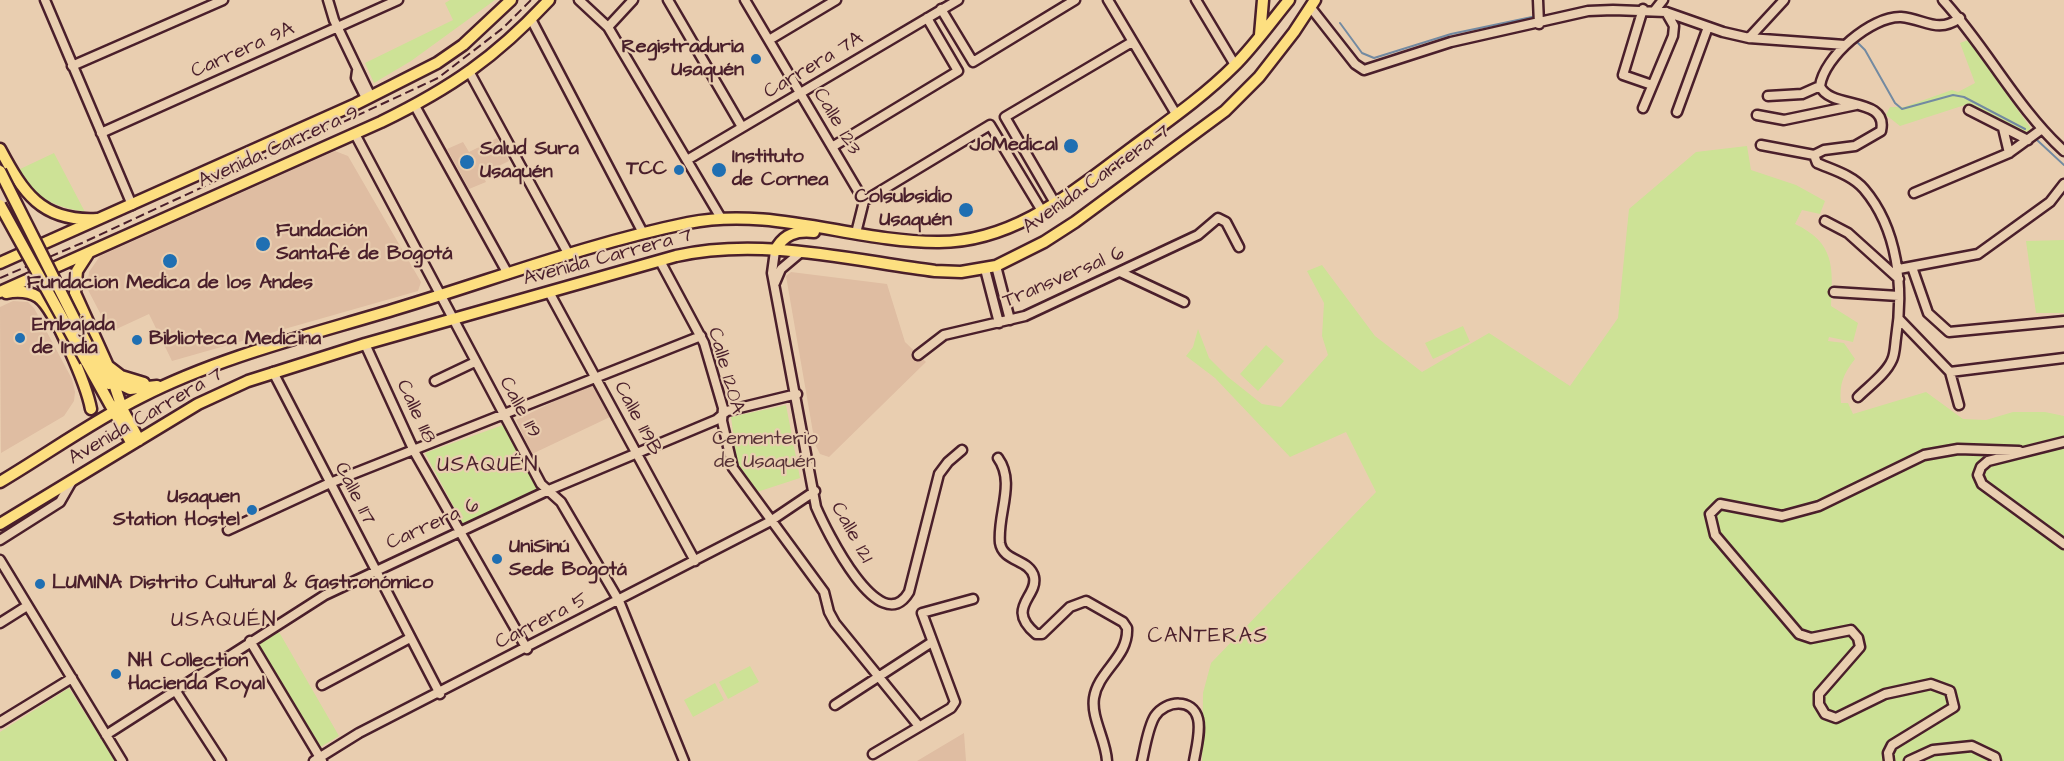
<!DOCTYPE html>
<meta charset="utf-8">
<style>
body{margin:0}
canvas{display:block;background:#e9ceb0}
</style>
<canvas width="2064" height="761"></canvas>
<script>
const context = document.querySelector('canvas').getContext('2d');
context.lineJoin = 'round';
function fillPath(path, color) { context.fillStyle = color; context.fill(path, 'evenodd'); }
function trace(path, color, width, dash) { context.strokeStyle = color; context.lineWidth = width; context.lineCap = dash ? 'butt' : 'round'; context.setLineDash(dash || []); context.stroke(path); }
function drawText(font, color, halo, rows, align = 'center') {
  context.font = font + ' "Architects Daughter",sans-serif'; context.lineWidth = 4.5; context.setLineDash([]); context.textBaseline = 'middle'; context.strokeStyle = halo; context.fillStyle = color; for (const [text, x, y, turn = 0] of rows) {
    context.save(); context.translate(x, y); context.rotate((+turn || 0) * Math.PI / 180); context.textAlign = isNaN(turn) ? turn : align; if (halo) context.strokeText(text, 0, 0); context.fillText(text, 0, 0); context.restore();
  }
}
fillPath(new Path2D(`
 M497 138 509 161 482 174 486 182 469 189 447 149 463 142 469 152Z
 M335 151 348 156 421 282 418 291 172 361 149 314 110 332 87 288 89 272 100 256Z
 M791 272 887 284 905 342 926 362 829 457 820 454 815 444 786 276Z
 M13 301 28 302 34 308 72 379 75 392 74 401 64 416 1 453 0 307Z
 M594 382 610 417 532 454 516 420Z
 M964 733 966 761H917Z`), '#dfbda2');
fillPath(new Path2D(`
 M450 0H495L411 61 374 83 365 63 453 20 445 3Z
 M1968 40 2030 127V132L2015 130 1965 105 1900 126 1886 115 1890 107H1904L1952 90 1958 92 1975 83 1960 43Z
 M1747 146 1751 170 1796 185 1825 201 1820 214 1802 210 1795 224C1835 243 1833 267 1831 306L1858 323 1853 342 1829 337 1828 341 1844 343 1855 359C1843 374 1839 385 1841 403H1848L1853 414 1926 392 1963 419 1986 420 2013 412H2045L2064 416V761H1202L1203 693 1211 663 1376 492 1346 432 1290 457 1215 378 1186 356 1193 347 1198 329 1209 358 1228 377 1262 404 1281 407 1328 355 1322 336 1324 303 1307 271 1322 265 1375 336 1422 372 1489 333 1570 386 1618 318 1629 209 1696 152Z
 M54 153 85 212C51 206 37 198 18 170Z
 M2064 240V313H2036L2026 241Z
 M1463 326 1470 342 1433 359 1425 343Z
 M1266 345 1284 361 1258 391 1240 374Z
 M786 405 800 478 757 492 737 462 731 417Z
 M503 425 538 488 463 524 425 453Z
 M279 632 339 736 317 749 257 645Z
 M750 666 759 682 728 699 719 682Z
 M715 683 724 700 693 717 684 700Z
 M69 688 115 761H0V732Z`), '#cde296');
trace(new Path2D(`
 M1340 23 1362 53 1374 58 1451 34 1532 17
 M1802 38 1838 39
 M1857 42 1865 50 1895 103 1902 109 1953 95 1964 97 2025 129
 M2037 140 2064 165`), '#738aa1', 2);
const minor = new Path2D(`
 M45 0 132 205
 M328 0 334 20 371 97
 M579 0 608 27 721 218
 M668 0 742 127
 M745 0 864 201 856 233
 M1108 0 1176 114
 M1196 0 1235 65
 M1538 0 1539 24
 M1943 0C1987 48 2016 107 2064 151
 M1311 8 1355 64 1364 70 1451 42 1588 11 1613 10 1666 12 1723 32 1749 38 1845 45
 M941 9 973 62 1075 0
 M1643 9 1623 75 1652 85
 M1655 10 1663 0
 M531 19 643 233
 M608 27 633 0
 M1749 38 1784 0
 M769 40 836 0
 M72 66 223 0
 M357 71 356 78 365 96
 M470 73 569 255
 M1820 86C1824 57 1871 16 1901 17 1925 19 1937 34 1960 18
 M1768 96 1802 94 1820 86
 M415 106 508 274
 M1643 108 1673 36 1674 26 1666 12
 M1969 110 2028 140
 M1677 112 1708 27
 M1757 115 1784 120 1856 105
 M2003 128 2009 153
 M101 133 398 0
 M355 134 541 484 561 502 619 601 684 761
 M1761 145 1814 155 1824 150 1855 146 1881 131C1889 96 1830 110 1820 86
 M832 147 958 71 927 18
 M1814 155 1817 163C1833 170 1852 175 1864 189 1898 229 1904 288 1896 338 1895 345 1895 354 1892 360 1886 374 1869 386 1858 397
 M687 160 958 0
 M1914 193 2009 153 2042 129
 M864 201 990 125 1042 211
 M1055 203 1005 117 1132 42
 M1825 221 1848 233 1899 279
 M775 251 772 273 816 507C826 530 880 641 909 592L939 474 948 462 962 450
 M660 261 704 343 723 408 722 421 733 468 824 592 829 612 835 623 918 725
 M996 266 1010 320
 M1912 267 1928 313 1949 332 2064 321
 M985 269 999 323
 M1899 269 1978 254 2050 202 2064 184
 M1120 272 1184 302
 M775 283 781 269 800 253
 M549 292 695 561
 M1834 292 1899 296
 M1899 319 1950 372 1959 405
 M365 344 414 451 527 649
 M918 355 944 335 1025 316 1198 235 1218 218 1226 222 1239 247
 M273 372 440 694
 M1950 372 2064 358
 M435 381 475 362
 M2064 442 1988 461 1981 467 1978 475 1982 484 2064 544
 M998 458C1016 483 997 514 1000 543 1003 562 1030 559 1034 577 1038 597 1005 608 1036 634H1042L1070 607 1086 601 1123 622 1127 628C1129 657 1098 671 1094 698 1091 718 1106 740 1107 761
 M228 530 330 483 701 336
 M0 540 60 502 72 481
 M0 560 122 761
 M0 623 27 606
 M250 641 322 761
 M322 685 410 638
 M175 690 221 761
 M835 705 932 642
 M0 722 72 678
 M106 735 325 595 549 490 716 420 727 411 797 394
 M873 754 951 708 955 702 922 613 973 599
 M314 761 359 733 769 522 815 491
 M1142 761C1145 748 1148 727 1155 716 1166 700 1193 698 1198 719 1201 731 1196 749 1194 761
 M1889 761 1888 753 1892 745 1954 707 1950 691 1931 684 1885 694 1836 718 1825 714 1819 704V694L1860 647 1858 638 1851 630 1811 638 1799 634 1715 535 1710 514 1720 504 1782 516 1819 506 1924 455 1958 449 2019 451
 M1909 761 1933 750 1972 746 1995 757 1996 761`);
const major = new Path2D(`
 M1260 35 1263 0
 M0 149C23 192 41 222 97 219
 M775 251C783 234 797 230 814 232
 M88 254 77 271 75 293 108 366 122 408
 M0 263 356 104 437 63 463 45 511 0
 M0 292 381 122C451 88 496 57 549 0
 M6 293C17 291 28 291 38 297 55 309 87 387 91 409
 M93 356 109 384
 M86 361 132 444
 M108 366 121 376 144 383
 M111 380 130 389 157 386
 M119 403 139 440
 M0 482C47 454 93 421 141 397 221 356 314 334 399 308 495 279 590 243 688 223 772 206 854 242 937 242 1014 243 1075 190 1133 147 1168 121 1204 96 1234 66 1254 46 1271 22 1289 0
 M0 524 198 404 248 381 365 344 676 256C761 237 850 260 935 271L961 272 996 266 1044 242 1075 222 1225 111 1259 77 1294 32 1315 0`);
trace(minor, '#4a1f2b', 13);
trace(major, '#4a1f2b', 15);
trace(minor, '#e9ceb0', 8);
trace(major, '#fddf80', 10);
trace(new Path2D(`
 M0 278 82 243 438 78 503 28 531 0`), '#4a1f2b', 2, [9, 4.5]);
const majorBridge = new Path2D(`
 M0 171 93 356
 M0 205 86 361`);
trace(majorBridge, '#4a1f2b', 15, []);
trace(majorBridge, '#fddf80', 10);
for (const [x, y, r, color] of [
 [756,59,6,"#1f6fb2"],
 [1071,146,8,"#1f6fb2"],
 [467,162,8,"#1f6fb2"],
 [679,170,6,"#1f6fb2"],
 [719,170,8,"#1f6fb2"],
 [966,210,8,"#1f6fb2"],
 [263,244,8,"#1f6fb2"],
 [170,261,8,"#1f6fb2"],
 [20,338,6,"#1f6fb2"],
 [137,340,6,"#1f6fb2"],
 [252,510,6,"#1f6fb2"],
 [497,559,6,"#1f6fb2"],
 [40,584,6,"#1f6fb2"],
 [116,674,6,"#1f6fb2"]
]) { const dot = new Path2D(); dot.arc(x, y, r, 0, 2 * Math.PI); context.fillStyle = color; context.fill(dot); trace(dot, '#e9ceb0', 2); }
drawText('bold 20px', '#4a1f2b', '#e9ceb0', [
 ["Registraduria",744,48,"right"],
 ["Usaquén",744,71,"right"],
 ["JoMedical",1058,146,"right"],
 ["Salud Sura",480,150],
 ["Usaquén",480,173],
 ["Instituto",732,158],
 ["de Cornea",732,181],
 ["TCC",667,170,"right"],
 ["Colsubsidio",952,198,"right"],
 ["Usaquén",952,221,"right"],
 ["Fundación",276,232],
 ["Santafé de Bogotá",276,255],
 ["Fundacion Medica de los Andes",170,284,"center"],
 ["Embajada",32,326],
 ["de India",32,349],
 ["Biblioteca Medicina",149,340],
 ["Usaquen",240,498,"right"],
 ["Station Hostel",240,521,"right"],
 ["UniSinú",509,548],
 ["Sede Bogotá",509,571],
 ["LUMINA Distrito Cultural & Gastronómico",52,584],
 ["NH Collection",128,662],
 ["Hacienda Royal",128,685]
], 'left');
drawText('20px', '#4a1f2b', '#e9ceb0', [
 ["Carrera 9A",243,51,-24],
 ["Carrera 7A",814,66,-31],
 ["Calle 123",836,122,59],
 ["Avenida Carrera 9",279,148,-24],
 ["Avenida Carrera 7",1097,180,-35],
 ["Avenida Carrera 7",608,258,-15],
 ["Transversal 6",1064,278,-23],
 ["Calle 120A",725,371,74],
 ["Calle 119",519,408,62],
 ["Calle 118",415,412,65],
 ["Avenida Carrera 7",146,417,-30],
 ["Calle 119B",637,419,62],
 ["Calle 117",354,494,63],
 ["Carrera 6",433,525,-24],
 ["Calle 121",851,533,61],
 ["Carrera 5",542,622,-27]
]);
drawText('20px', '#573236', '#e9ceb0', [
 ["Cementerio",765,440],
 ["de Usaquén",765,463]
]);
context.letterSpacing = '1.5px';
drawText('21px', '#4a1f2b', '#e9ceb0', [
 ["USAQUÉN",488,467],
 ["CANTERAS",1208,638]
]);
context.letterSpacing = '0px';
context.letterSpacing = '1.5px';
drawText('22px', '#4a1f2b', '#e9ceb0', [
 ["USAQUÉN",224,621]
]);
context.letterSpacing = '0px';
</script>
